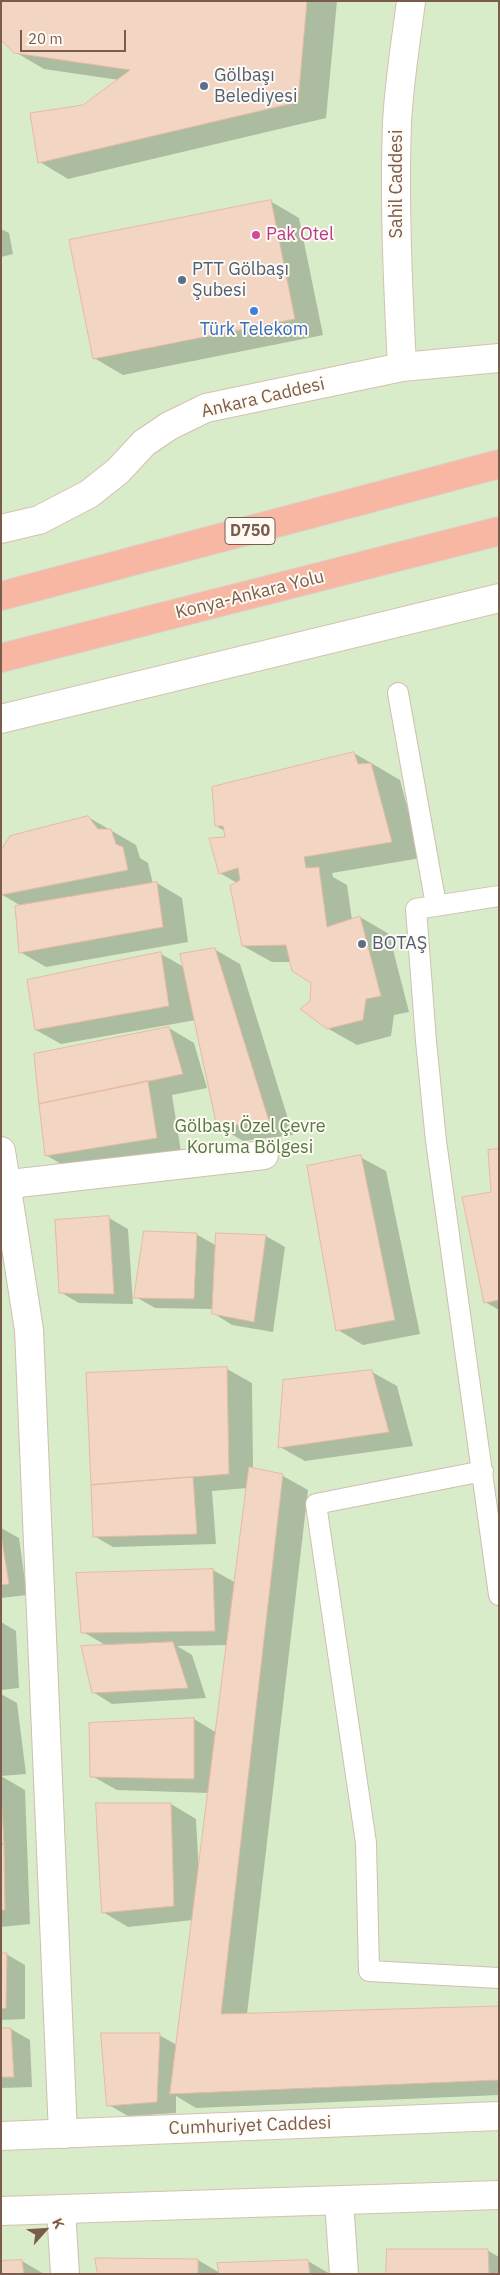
<!DOCTYPE html>
<meta charset="utf-8">
<style>
body{margin:0}
#map{position:relative;width:500px;height:2275px;overflow:hidden;background:#fdf6ec;font-family:"IBM Plex Sans",sans-serif}
canvas{display:block}
.frame{position:absolute;inset:0;border:2px solid #7a5c4d;pointer-events:none}
.north{position:absolute;left:20px;top:2205px;width:50px;height:50px;-webkit-text-stroke:4px #fffaf3;paint-order:stroke;rotate:64deg;font-size:14px;font-weight:700;line-height:20px;text-align:center;color:#7a5c4d}
.north::after{content:'';display:block;margin:auto;width:18px;height:22px;background:#7a5c4d;clip-path:polygon(50% 0,100% 100%,50% 72%,0 100%)}
.scale{position:absolute;left:20px;top:30px;width:106px;height:22px;box-sizing:border-box;border:2px solid #7a5c4d;border-top:0;padding-left:6px;font-size:15px;line-height:18px;white-space:nowrap;color:#7a5c4d;-webkit-text-stroke:4px #fffaf3;paint-order:stroke}
</style>
<div id="map">
<canvas width="500" height="2275"></canvas>
<div class="frame"></div>
<div class="north">K</div>
<div class="scale">20 m</div>
</div>
<script>
const context = document.querySelector('canvas').getContext('2d');
context.lineJoin = 'round';
function fillPath(path, color) { context.fillStyle = color; context.fill(path, 'evenodd'); }
function trace(path, color, width, dash) { context.strokeStyle = color; context.lineWidth = width; context.lineCap = dash ? 'butt' : 'round'; context.setLineDash(dash || []); context.stroke(path); }
function drawText(font, color, halo, rows, align = 'center') {
  context.font = font + ' "IBM Plex Sans",sans-serif'; context.lineWidth = 4; context.setLineDash([]); context.textBaseline = 'middle'; context.strokeStyle = halo; context.fillStyle = color; for (const [text, x, y, turn = 0] of rows) {
    context.save(); context.translate(x, y); context.rotate((+turn || 0) * Math.PI / 180); context.textAlign = isNaN(turn) ? turn : align; if (halo) context.strokeText(text, 0, 0); context.fillText(text, 0, 0); context.restore();
  }
}
fillPath(new Path2D(`
 M1 1H499V2274H1Z`), '#d8ecc9');
fillPath(new Path2D(`
 M1 1H337L326 118 68 179 40 162 84 107 119 80 44 69 15 52Z
 M270 201 299 218 323 335 123 375 94 358Z
 M1 229 9 233 13 254 1 257Z
 M354 753 400 780 421 858 332 873 333 877 347 885 352 920 360 917 389 934 409 1012 394 1015 391 1036 357 1045 327 1028 312 1002 313 982 291 962H272L243 946 237 883 220 873 227 838 225 831 216 826Z
 M88 817 136 845 140 858 148 863 153 884 157 883 182 898 188 942 46 967 20 952 21 906 1 894Z
 M214 949 240 964 293 1135 243 1141 218 1126 196 1020 61 1044 36 1030 161 954 184 967Z
 M169 1028 194 1043 207 1088 172 1095 181 1152 71 1170 46 1155Z
 M499 1150V1310L485 1302 493 1193Z
 M360 1157 386 1171 420 1334 363 1345 338 1330Z
 M109 1218 128 1229 133 1304 79 1303 60 1292Z
 M196 1234 217 1246 266 1236 285 1247 273 1332 232 1325 213 1313V1309L155 1308 136 1297Z
 M227 1369 252 1383 253 1469 283 1476 308 1490 247 2014 499 2007V2095L196 2108 176 2096V2113L128 2116 109 2105 159 2035 177 2045 193 1920 128 1927 103 1912 171 1804 196 1819 199 1875 209 1793 117 1790 92 1776 194 1719 217 1733 228 1645 177 1646 192 1655 206 1698 112 1704 93 1692 107 1646 83 1632 213 1570 236 1583 247 1488 212 1491 216 1544 113 1547 94 1536 88 1375Z
 M372 1372 397 1386 413 1446 305 1461 280 1447Z
 M1 1528 19 1538 27 1595 1 1598Z
 M1 1622 16 1631 19 1688 1 1690Z
 M1 1694 17 1703 26 1774 1 1776Z
 M1 1776 25 1790 30 1924 1 1927Z
 M1 1954H6L25 1965V2019L1 2020Z
 M1 2029H11L30 2040 32 2087 1 2088Z
 M487 2250 499 2257V2274H387Z
 M198 2260 220 2273 308 2261 330 2274H99Z
 M22 2261 44 2274H1Z`), '#0003');
const building = new Path2D(`
 M1 1H307L298 102 38 163 30 113 83 105 130 70 14 53 1 40Z
 M271 200 295 319 93 359 69 240Z
 M354 752 358 764 371 763 392 842 304 857 306 868 319 867 327 927 360 916 381 996 366 999 363 1020 327 1029 300 1009 310 1001 311 983 292 971 286 945 242 946 230 886 240 880 238 868 219 874 209 838 225 837 223 826H215L212 787Z
 M88 816 98 829H111L116 844 123 847 128 870 1 895V850L10 836Z
 M157 882 163 927 19 953 15 906Z
 M215 948 269 1121 217 1127 180 954Z
 M161 952 169 1006 35 1030 27 980Z
 M169 1027 183 1074 39 1104 34 1054Z
 M148 1081 157 1138 45 1156 39 1104Z
 M499 1149V1300L484 1303 462 1197 491 1192 488 1150Z
 M361 1155 395 1320 336 1331 307 1166Z
 M109 1216 114 1294 59 1293 55 1220Z
 M144 1231 197 1233 194 1299 134 1298Z
 M216 1233 266 1235 254 1322 212 1314Z
 M227 1367 229 1474 91 1485 86 1373Z
 M372 1370 389 1432 278 1448 283 1380Z
 M249 1467 283 1474 221 2014 499 2006V2080L170 2094Z
 M193 1477 197 1534 93 1537 91 1485Z
 M1 1534 9 1584 1 1585Z
 M213 1569 215 1631 81 1633 76 1573Z
 M173 1642 188 1688 92 1693 81 1646Z
 M194 1718V1779L90 1777 89 1723Z
 M1 1790 4 1844H1Z
 M96 1803H171L174 1906 102 1913Z
 M1 1844H4L5 1910H1Z
 M1 1953H7L6 2008 1 2009Z
 M1 2028H11L14 2077H1Z
 M101 2033H160L157 2102 107 2106Z
 M387 2249H488L489 2274H386Z
 M95 2258 198 2259V2274H98Z
 M22 2260 24 2274H1V2261Z
 M308 2260 310 2274H219L217 2263Z`);
fillPath(building, '#f3d5c3');
trace(building, '#e6bba3', 1);
const lane = new Path2D(`
 M398 693 436 905
 M499 896 416 909 426 1041 436 1141 499 1595
 M483 1471 316 1504 366 1843 369 1971 499 1978`);
const street = new Path2D(`
 M1 1151 29 1330 63 2134
 M1 1185 264 1155
 M339 2201 344 2274
 M61 2210 65 2274`);
const secondary = new Path2D(`
 M402 367C398 286 394 204 397 123 399 82 406 41 411 1
 M1 529 39 520 89 494 118 471 144 443 169 426 206 408 402 367 499 358
 M1 719 499 598
 M1 2136 499 2116
 M1 2211 499 2195`);
const highway = new Path2D(`
 M1 596 499 464
 M1 658 499 531`);
trace(lane, '#d1beb0', 22);
trace(street, '#d1beb0', 30);
trace(secondary, '#d6c0b0', 30);
trace(highway, '#dad1cd', 30);
trace(lane, '#fff', 20);
trace(street, '#fff', 28);
trace(secondary, '#fff', 28);
trace(highway, '#f7b7a3', 28);
for (const [x, y, r, color] of [
 [204,86,5,"#5c6f8a"],
 [256,235,5,"#d1479c"],
 [182,280,5,"#5c6f8a"],
 [254,311,5,"#3f7fe0"],
 [362,944,5,"#5c6f8a"]
]) { const dot = new Path2D(); dot.arc(x, y, r, 0, 2 * Math.PI); context.fillStyle = color; context.fill(dot); trace(dot, '#fffaf3', 2); }
for (const [x, y, w] of [
 [250,531,50]
]) { const box = new Path2D(); box.roundRect(x - w / 2, y - 13.5, w, 27, 4); context.fillStyle = '#fffaf3'; context.fill(box); trace(box, '#7a5c4d', 1); }
drawText('bold 16px', '#7a5c4d', null, [
 ["D750",250,531]
]);
drawText('18px', '#4e5e75', '#fffaf3', [
 ["Gölbaşı",214,76],
 ["Belediyesi",214,97],
 ["PTT Gölbaşı",192,270],
 ["Şubesi",192,291],
 ["BOTAŞ",372,944]
], 'left');
drawText('18px', '#7a5c4d', '#fffaf3', [
 ["Sahil Caddesi",397,184,-90],
 ["Ankara Caddesi",263,398,-13],
 ["Konya-Ankara Yolu",250,595,-14],
 ["Cumhuriyet Caddesi",250,2126,-2]
]);
drawText('18px', '#b23c85', '#fffaf3', [
 ["Pak Otel",266,235]
], 'left');
drawText('18px', '#366cbe', '#fffaf3', [
 ["Türk Telekom",254,330]
]);
drawText('18px', '#537a41', '#fffaf3', [
 ["Gölbaşı Özel Çevre",250,1127],
 ["Koruma Bölgesi",250,1148]
]);
</script>
